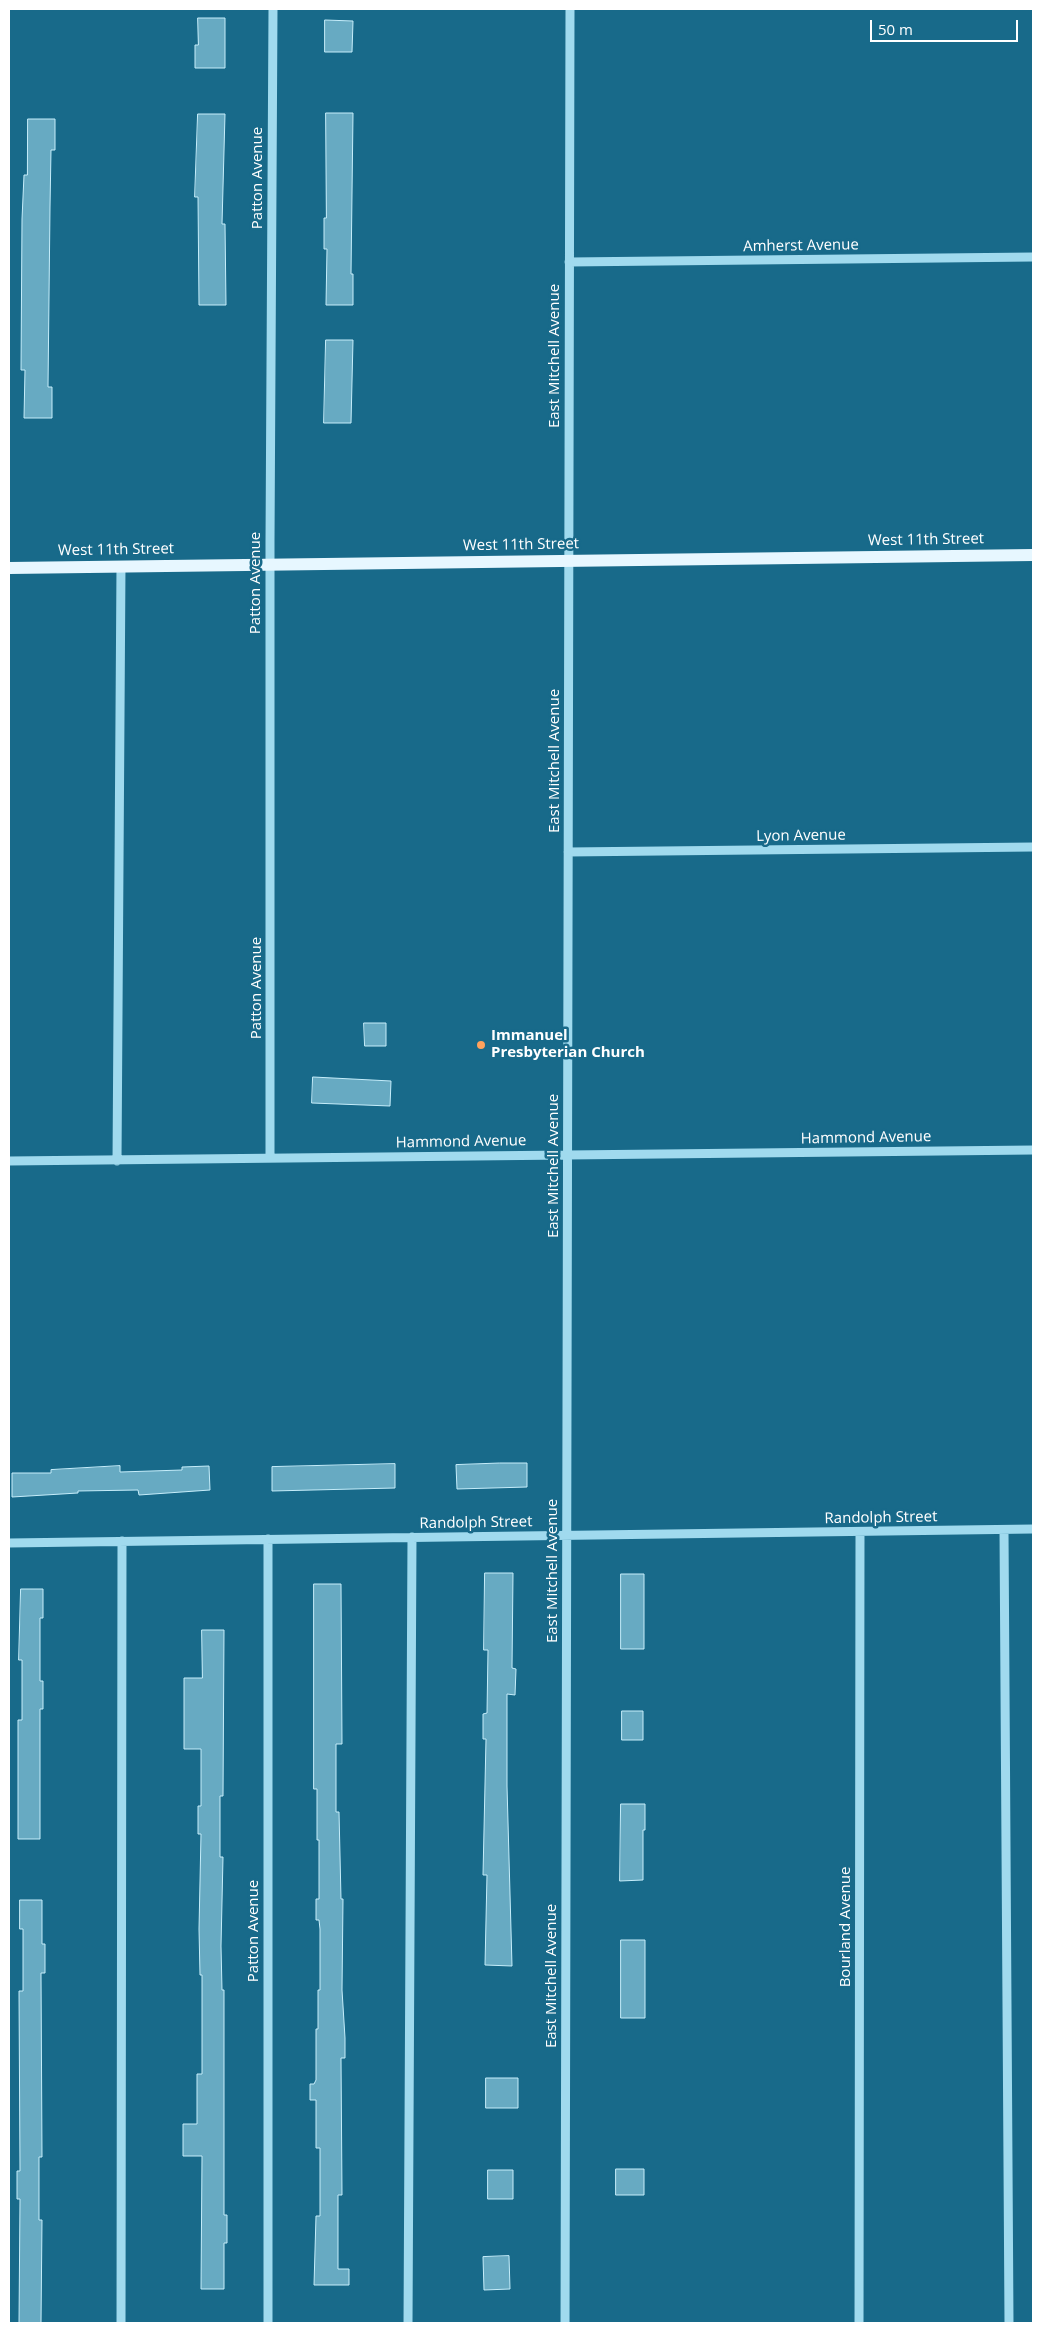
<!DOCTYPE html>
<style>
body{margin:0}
#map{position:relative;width:1042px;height:2332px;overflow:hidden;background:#186a8a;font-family:"Open Sans",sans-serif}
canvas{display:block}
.frame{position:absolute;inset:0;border:10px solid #fff;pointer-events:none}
.scale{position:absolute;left:870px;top:20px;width:148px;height:22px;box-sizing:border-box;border:2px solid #fff;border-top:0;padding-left:6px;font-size:15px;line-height:18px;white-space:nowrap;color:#fff;-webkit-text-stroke:4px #186a8a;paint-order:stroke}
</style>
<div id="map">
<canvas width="1042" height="2332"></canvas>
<div class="frame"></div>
<div class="scale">50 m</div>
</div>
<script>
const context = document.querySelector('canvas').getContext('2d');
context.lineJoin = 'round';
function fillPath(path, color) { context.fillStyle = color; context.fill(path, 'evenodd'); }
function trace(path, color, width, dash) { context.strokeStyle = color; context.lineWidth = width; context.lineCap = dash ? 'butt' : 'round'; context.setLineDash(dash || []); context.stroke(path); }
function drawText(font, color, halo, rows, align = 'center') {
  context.font = font + ' "Open Sans",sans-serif'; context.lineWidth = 5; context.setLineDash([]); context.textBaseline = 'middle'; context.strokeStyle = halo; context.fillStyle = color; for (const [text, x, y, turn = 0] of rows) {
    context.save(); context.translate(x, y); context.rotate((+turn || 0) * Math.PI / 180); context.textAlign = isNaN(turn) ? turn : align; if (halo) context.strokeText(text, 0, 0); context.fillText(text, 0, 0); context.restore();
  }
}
const building = new Path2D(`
 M198 18H225V68H195V45H198Z
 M325 20 353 21 352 52H325Z
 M326 113H353L351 274H353V305H326L327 249H324V218H326Z
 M198 114H225L222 224H225L226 305H199L198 197H195Z
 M28 119H55V150H51L50 207 48 387H52V418H24L25 370H21L22 219 24 175H27Z
 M326 340H353L351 423H324Z
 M364 1023H386V1046H365Z
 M313 1077 391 1081 390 1106 312 1103Z
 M500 1463H527V1487L457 1489 456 1465Z
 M395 1464V1488L272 1491V1467Z
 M120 1466V1472L182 1470V1467L209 1466 210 1490 139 1495 138 1490 78 1491V1493L12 1497V1473H51V1470Z
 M485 1573H513L512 1668 516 1669 515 1695 507 1694V1786L512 1966 485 1965 487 1875H483L486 1739H483V1714L487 1713 488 1650H484Z
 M621 1574H644V1649H621Z
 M314 1584H341L342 1744H336V1812H339L341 1899H343L342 1990 345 2038V2058H341L342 2195H338V2269H349V2285H314L316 2216H320V2148H316V2100H310V2084H314L316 2080V2029H318V1990H320V1929L319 1920H316V1899H319V1840H317V1789H314Z
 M21 1589H43V1618H40V1681H43V1709H40V1839H18V1720H22V1660H19Z
 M202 1630H224L223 1796H220V1857H223L221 1946 222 1990H224V2215H227V2243H224V2289H201L202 2156H183V2124H197V2074H202V1975H200L199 1929 201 1834H198V1806H201V1749H184V1678H202Z
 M622 1711H643V1740H622Z
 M621 1804H645V1830H643V1880L620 1881Z
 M20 1900H42V1944H45V1973H41L42 2157H39V2220H42L41 2323H19L20 2199H17V2171H20L19 1991H23V1929H20Z
 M621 1940H645V2018H621Z
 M486 2078H518V2108H486Z
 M616 2169H644V2195H616Z
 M488 2170H513V2199H488Z
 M509 2256 510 2289 484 2290 483 2257Z`);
fillPath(building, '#67aac2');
trace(building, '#c6edfa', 1);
trace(new Path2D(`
 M569 262 1033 257
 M568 852 1033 847
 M270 1158V541L273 9
 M9 1161 1033 1150
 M117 1161 121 566
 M1004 1530 1009 2323
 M268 1539V2323
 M9 1543 1033 1529
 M121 2323 122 1541
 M408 2323 412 1537
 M565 2323 570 9
 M859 2323 860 1532`), '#a0daee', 9);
trace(new Path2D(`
 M9 568 1033 555`), '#e7f7ff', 12);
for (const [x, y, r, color] of [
 [481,1045,5,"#ffa25d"]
]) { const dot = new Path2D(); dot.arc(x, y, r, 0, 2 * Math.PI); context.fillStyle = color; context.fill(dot); trace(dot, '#186a8a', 2); }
drawText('15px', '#fff', '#186a8a', [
 ["Patton Avenue",258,178,-90],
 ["Amherst Avenue",801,246,-1],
 ["East Mitchell Avenue",555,356,-90],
 ["West 11th Street",926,540,-1],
 ["West 11th Street",521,545,-1],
 ["West 11th Street",116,550,-1],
 ["Patton Avenue",256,583,-90],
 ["East Mitchell Avenue",555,761,-90],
 ["Lyon Avenue",801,836,-1],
 ["Patton Avenue",257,988,-90],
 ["Hammond Avenue",866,1138,-1],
 ["Hammond Avenue",461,1142,-1],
 ["East Mitchell Avenue",554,1166,-90],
 ["Randolph Street",881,1518,-1],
 ["Randolph Street",476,1523,-1],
 ["East Mitchell Avenue",553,1571,-90],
 ["Bourland Avenue",846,1927,-90],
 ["Patton Avenue",254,1931,-90],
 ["East Mitchell Avenue",552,1976,-90]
]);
drawText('bold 15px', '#fff', '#186a8a', [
 ["Immanuel",491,1036],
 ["Presbyterian Church",491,1053]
], 'left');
</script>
